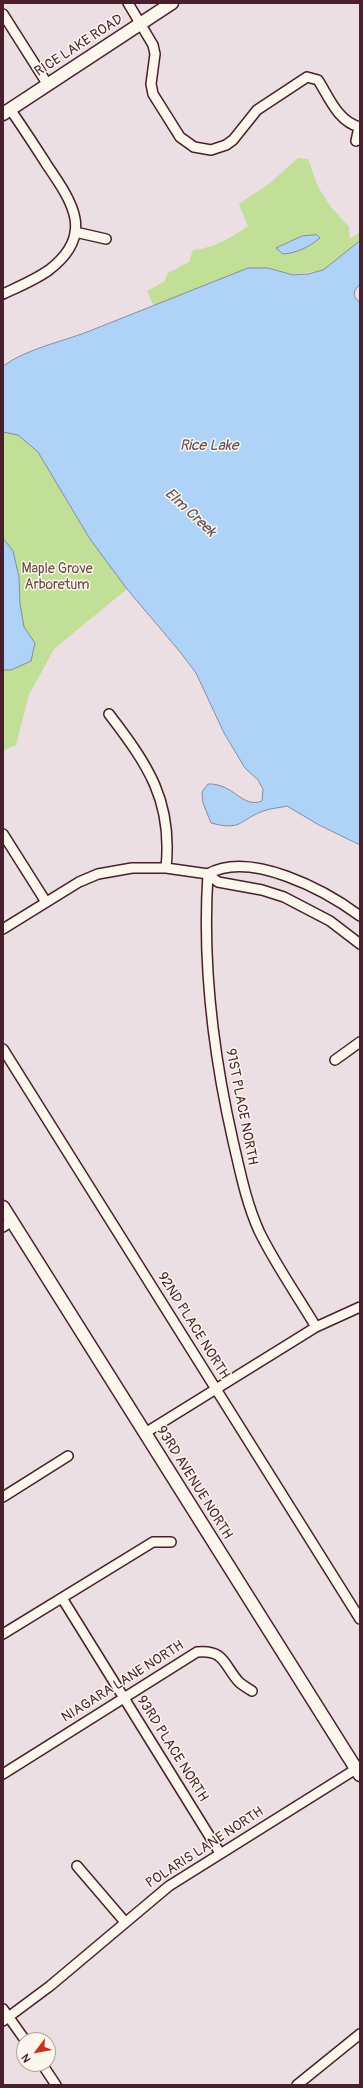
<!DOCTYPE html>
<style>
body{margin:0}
#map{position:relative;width:363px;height:2088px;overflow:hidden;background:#ebdfe4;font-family:Pangolin,sans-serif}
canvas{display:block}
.frame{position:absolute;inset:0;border:4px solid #4a1f2b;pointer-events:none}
.north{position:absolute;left:16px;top:2032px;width:40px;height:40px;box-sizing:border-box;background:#fbf7ec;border:1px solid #b4a19f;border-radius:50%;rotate:238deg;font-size:11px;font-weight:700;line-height:16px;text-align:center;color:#4a1f2b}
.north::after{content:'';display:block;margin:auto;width:14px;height:18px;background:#c8321e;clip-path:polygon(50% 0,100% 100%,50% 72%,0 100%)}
</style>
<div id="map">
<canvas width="363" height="2088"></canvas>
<div class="frame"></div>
<div class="north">N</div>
</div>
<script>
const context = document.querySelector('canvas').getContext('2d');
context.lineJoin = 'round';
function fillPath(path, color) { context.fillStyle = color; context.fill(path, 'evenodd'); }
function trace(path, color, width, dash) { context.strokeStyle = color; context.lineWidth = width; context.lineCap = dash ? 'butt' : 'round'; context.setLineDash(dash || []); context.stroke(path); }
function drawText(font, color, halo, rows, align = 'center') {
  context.font = font + ' Pangolin,sans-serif'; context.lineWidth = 3; context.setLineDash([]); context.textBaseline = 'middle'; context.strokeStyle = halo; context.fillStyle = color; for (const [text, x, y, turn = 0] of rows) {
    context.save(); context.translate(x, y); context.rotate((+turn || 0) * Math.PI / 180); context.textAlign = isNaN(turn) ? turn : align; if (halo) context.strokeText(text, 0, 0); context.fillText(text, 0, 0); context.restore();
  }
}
fillPath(new Path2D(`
 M298 158 308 159 318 187 331 207 349 227 350 239 360 232V241L323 270 293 275 268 268H248L154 306 147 291 164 282 168 273 189 262 193 250C215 248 230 238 248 226L239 204 270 183Z
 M3 393 74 501 127 589 54 649 29 695 16 745 3 751Z`), '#c1df97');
const water = new Path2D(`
 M317 235 320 238C309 247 297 253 283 254L276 248 302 236Z
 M360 241V284L355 290 354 296 360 303V845L319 825 287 806C280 808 271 808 263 811 238 821 242 831 211 823L203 803 202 792 208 784C234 783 242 809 262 801L263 789 258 780 245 768 224 733 196 673 181 653 127 589 90 539 38 452 18 435 3 432V366C29 348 58 343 87 332 141 311 194 289 248 268H268L293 275 308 274 323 270Z
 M3 538 13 551 19 577 20 604 24 627 35 643 31 661 11 670H4Z`);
fillPath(water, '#aed3f7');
trace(water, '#868ba5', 1);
const street = new Path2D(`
 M128 3 153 45 155 54 151 84 153 94 180 137 194 147 211 150 226 145 233 140 257 110 307 77 318 80C329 97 338 122 360 127
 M3 14 48 85
 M356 141 359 127
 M75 232 106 239
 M3 294C18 287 35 280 49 270 95 235 73 203 47 165 35 146 23 128 10 109
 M109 714C148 765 173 801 166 868
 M3 834 46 902
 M208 874C202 964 213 1053 233 1141 240 1171 246 1202 259 1231 275 1264 297 1295 316 1327
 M208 874C250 850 325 890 360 916
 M3 929 79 882 98 874 132 868H166L208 874 218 882 262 890 284 897 330 921 360 944
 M3 1049 360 1619
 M335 1060 360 1042
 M3 1227 12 1221
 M145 1433 316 1327 360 1307
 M3 1497 68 1456
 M62 1598 220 1853
 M3 1634 153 1542H171
 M3 1774 197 1652C225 1649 224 1666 239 1682 243 1686 248 1688 252 1691
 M77 1866 125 1922
 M3 2009 25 2040
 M3 2021 50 1986 169 1886 356 1769
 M42 2064 56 2085
 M297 2085 360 2034`);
const secondary = new Path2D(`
 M3 114 172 3
 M3 1207 360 1775`);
trace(street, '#4a1f2b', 12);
trace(secondary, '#4a1f2b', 15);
trace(street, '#fbf7ec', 9);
trace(secondary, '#fbf7ec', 12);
drawText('14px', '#4a1f2b', '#fbf7ec', [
 ["RICE LAKE ROAD",79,46,-33],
 ["91ST PLACE NORTH",241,1107,79],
 ["92ND PLACE NORTH",193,1326,58],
 ["93RD AVENUE NORTH",194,1483,58],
 ["NIAGARA LANE NORTH",123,1682,-32],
 ["93RD PLACE NORTH",172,1749,58],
 ["POLARIS LANE NORTH",205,1848,-33]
]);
drawText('14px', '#684f46', '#fbf7ec', [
 ["Maple Grove",57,569],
 ["Arboretum",57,585]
]);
drawText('italic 15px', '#634c5e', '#fbf7ec', [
 ["Rice Lake",209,446],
 ["Elm Creek",190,513,43]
]);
</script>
